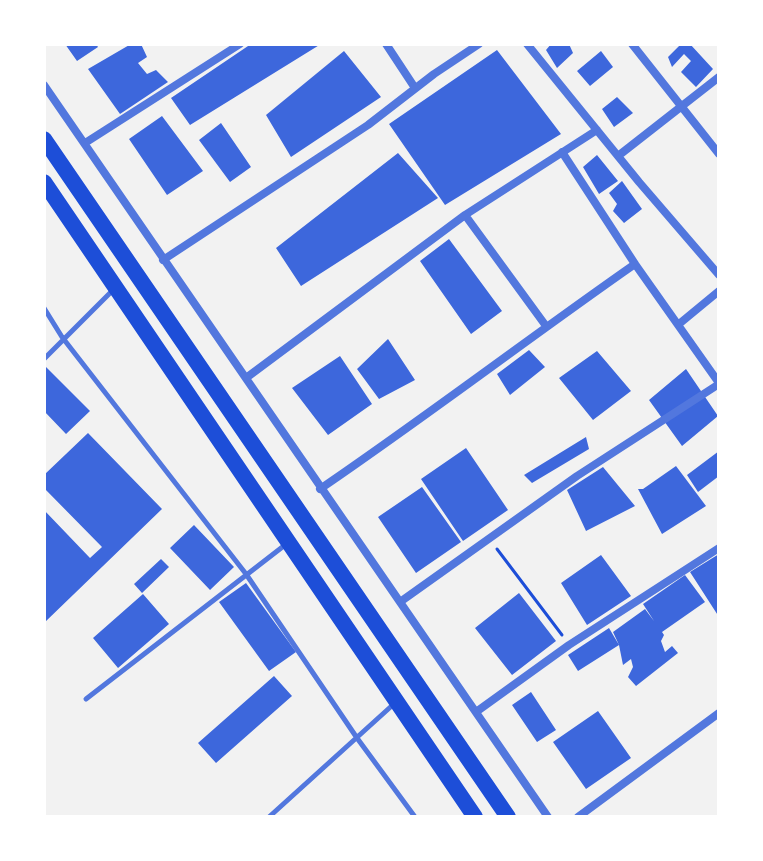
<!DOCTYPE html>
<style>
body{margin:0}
#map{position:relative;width:763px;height:861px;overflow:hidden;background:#f2f2f2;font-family:Figtree,sans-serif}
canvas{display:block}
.frame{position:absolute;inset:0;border:46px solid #fff;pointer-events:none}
</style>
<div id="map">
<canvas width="763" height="861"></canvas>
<div class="frame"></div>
</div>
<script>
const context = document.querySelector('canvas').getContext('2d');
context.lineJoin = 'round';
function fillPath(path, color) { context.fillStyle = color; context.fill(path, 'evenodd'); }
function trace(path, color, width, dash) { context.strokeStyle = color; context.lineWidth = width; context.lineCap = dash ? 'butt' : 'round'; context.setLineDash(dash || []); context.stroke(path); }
fillPath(new Path2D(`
 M65 44H96L98 47 77 61Z
 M131 44H141L147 57 138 63 147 74 156 70 168 82 120 114 88 69Z
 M251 44H321L190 125 171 98Z
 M551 44H569L573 53 557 68 546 50Z
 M681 44H690L713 69 696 87 681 72 691 61 684 54 672 67 668 57Z
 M497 50 561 134 445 205 389 124Z
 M344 51 381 97 291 157 266 115Z
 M601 51 613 67 590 86 577 71Z
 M617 97 633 113 614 127 602 109Z
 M162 116 203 171 167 195 129 139Z
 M221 123 251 167 230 182 199 140Z
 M398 153 438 198 301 286 276 248Z
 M597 155 618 181 599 194 583 167Z
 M622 181 642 209 624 223 613 211 617 204 609 193Z
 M449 239 502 311 471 334 420 261Z
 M388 339 415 380 379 399 357 369Z
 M529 350 545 367 510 395 497 374Z
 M597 351 631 391 593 420 559 378Z
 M340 356 372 404 328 435 292 388Z
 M44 365 90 411 66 434 44 411Z
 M686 369 718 416 682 446 649 400Z
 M88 433 162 509 44 623V510L90 558 102 547 44 488V475Z
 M586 437 589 449 532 483 524 475Z
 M466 448 508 510 463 541 421 479Z
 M719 451V476L698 492 687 475Z
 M676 466 706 506 662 534 638 489H643Z
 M603 467 635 506 586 531 567 490Z
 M422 487 461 542 416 573 378 517Z
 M194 525 234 567 210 590 170 548Z
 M719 554V617L690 572Z
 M601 555 631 596 587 625 561 583Z
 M161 559 169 567 142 593 134 584Z
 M685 575 705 602 662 632 664 635 661 641 665 652 672 646 678 653 636 686 628 677 633 667 631 659 623 665 619 645 613 632 645 609 654 621 643 604Z
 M246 583 296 652 269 671 219 602Z
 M519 593 556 641 512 675 475 628Z
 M143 594 169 624 118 668 93 638Z
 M609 628 619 645 578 671 568 655Z
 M274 676 292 696 216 763 198 743Z
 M531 692 556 730 537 742 512 705Z
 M598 711 631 758 586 789 553 742Z`), '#3d67dc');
trace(new Path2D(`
 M497 549 562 635`), '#1d4ed8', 3);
trace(new Path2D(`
 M44 308 62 337 246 574 357 738 415 817
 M44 359 114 289
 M86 699 285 545
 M269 817 396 702`), '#5277de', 5);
trace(new Path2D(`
 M386 44 415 88
 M527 44 639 182 719 275
 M632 44 719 154
 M44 85 548 817
 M85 143 240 44
 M618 156 719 77
 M465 215 546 326
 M163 260 368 125 434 74 479 44
 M635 264 719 383
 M679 324 719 291
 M246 378 465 215 597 130
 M320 489C427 416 529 338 635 264L562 152
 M400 602 577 476 719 384
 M476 712 569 645 719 548
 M578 817 719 713`), '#5277de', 8);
trace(new Path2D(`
 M44 139 508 817
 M44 182 475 817`), '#1d4ed8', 16);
</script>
